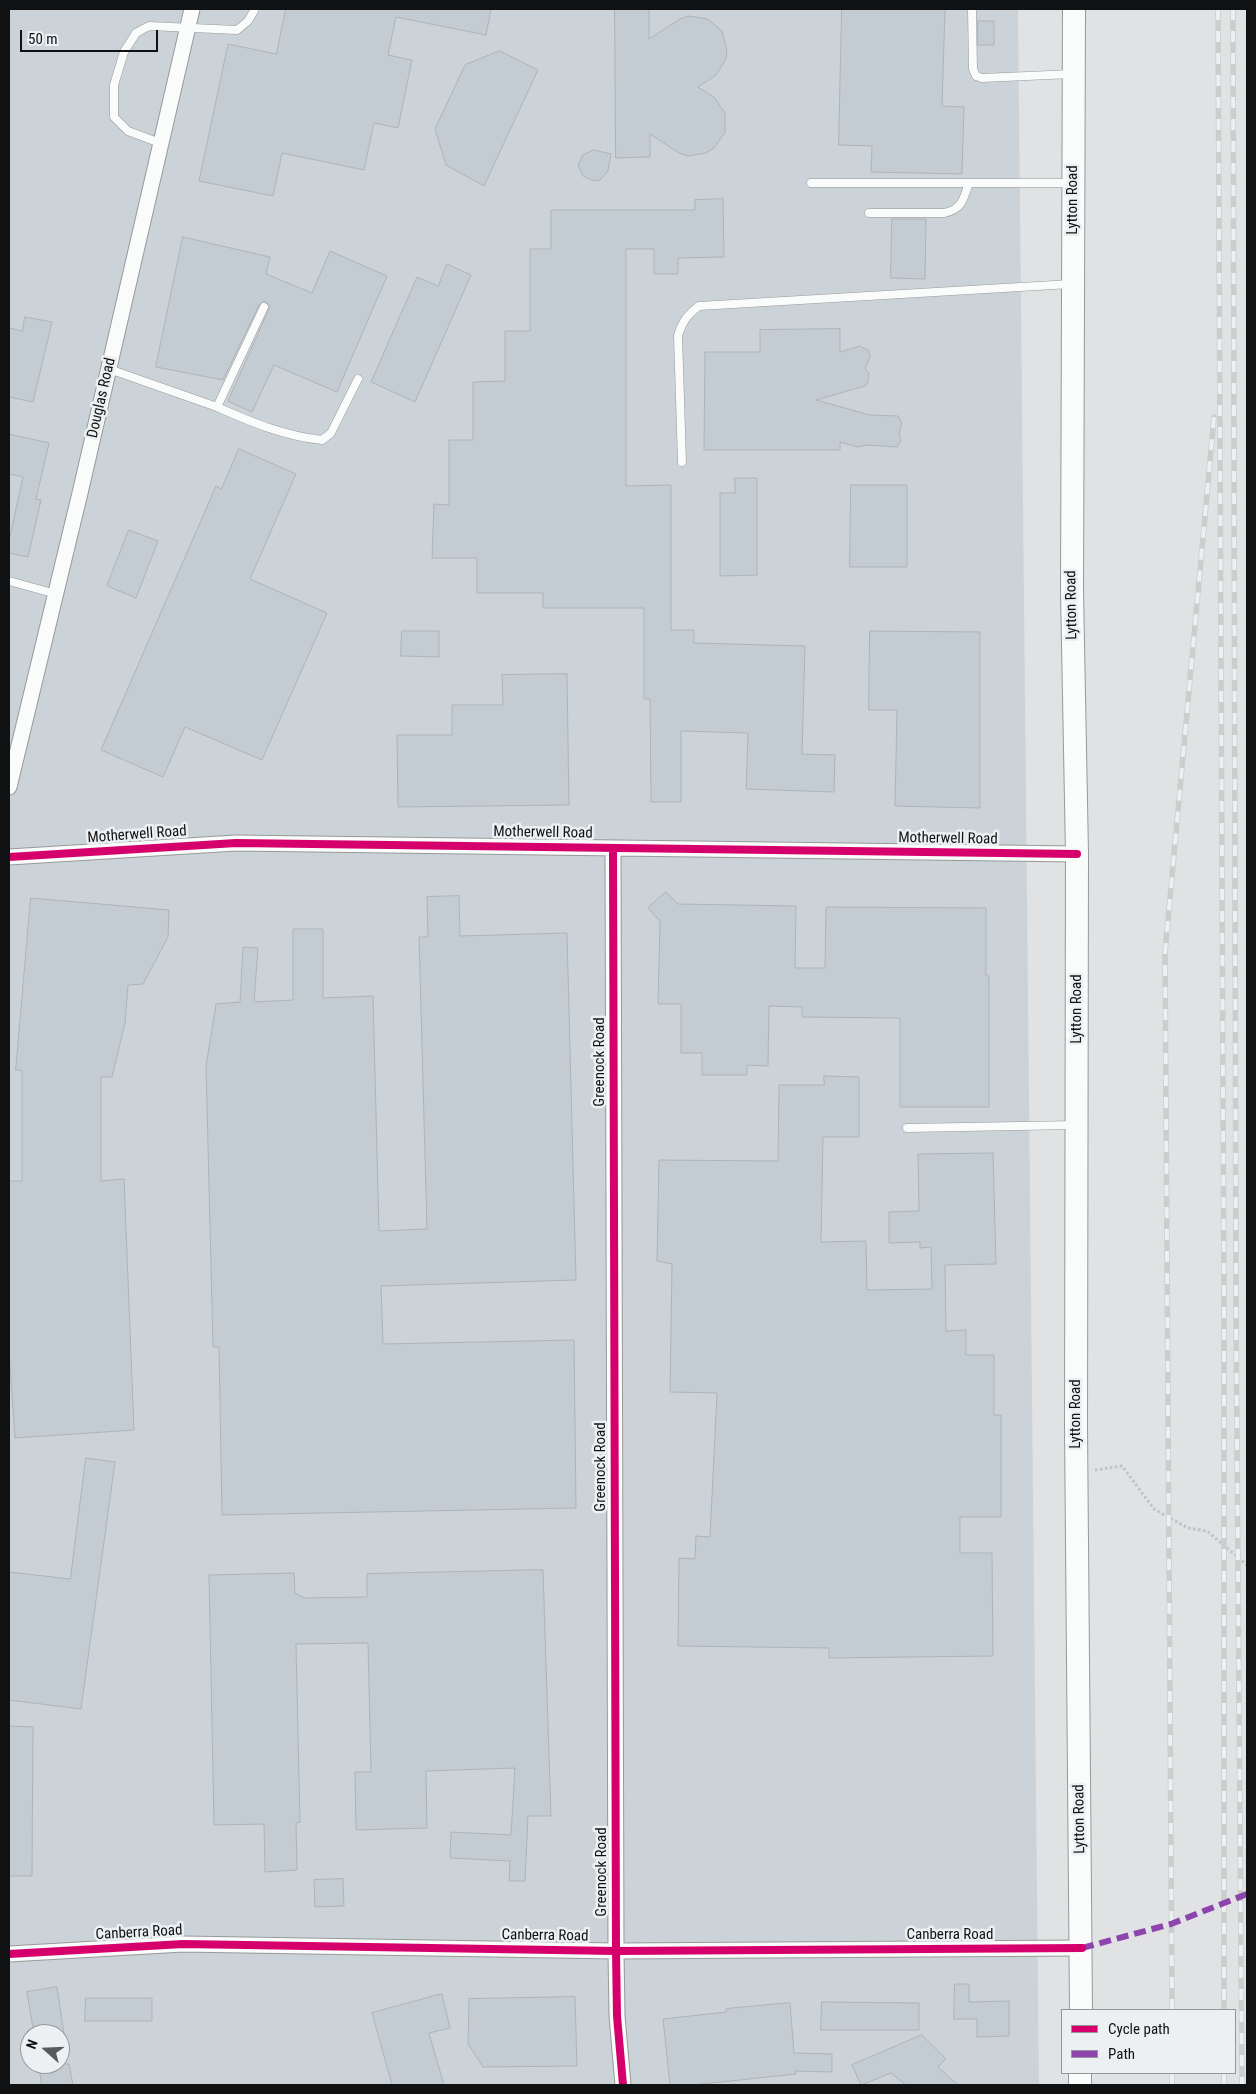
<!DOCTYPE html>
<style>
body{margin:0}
#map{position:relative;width:1256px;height:2094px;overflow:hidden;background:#e0e2e4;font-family:"Roboto Condensed",sans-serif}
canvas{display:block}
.frame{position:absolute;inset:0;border:10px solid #0f1112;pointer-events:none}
.legend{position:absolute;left:1061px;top:2009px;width:175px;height:65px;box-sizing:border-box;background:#ecf0f3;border:1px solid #949799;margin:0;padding:6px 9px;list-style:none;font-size:15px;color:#0f1112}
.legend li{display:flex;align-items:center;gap:10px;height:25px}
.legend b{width:25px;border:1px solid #949799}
.north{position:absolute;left:20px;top:2024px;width:50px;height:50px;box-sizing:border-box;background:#ecf0f3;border:1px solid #949799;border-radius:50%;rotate:290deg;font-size:14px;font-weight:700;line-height:20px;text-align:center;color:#0f1112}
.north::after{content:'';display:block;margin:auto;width:18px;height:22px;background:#585a5c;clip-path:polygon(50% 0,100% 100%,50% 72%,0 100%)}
.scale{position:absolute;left:20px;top:30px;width:138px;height:22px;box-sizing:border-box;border:2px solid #0f1112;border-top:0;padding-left:6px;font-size:15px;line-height:18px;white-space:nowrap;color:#0f1112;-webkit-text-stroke:4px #ecf0f3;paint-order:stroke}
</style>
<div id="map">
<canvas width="1256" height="2094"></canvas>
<div class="frame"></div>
<ul class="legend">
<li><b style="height:6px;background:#d6006c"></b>Cycle path</li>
<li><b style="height:6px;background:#8e44ad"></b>Path</li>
</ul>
<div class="north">N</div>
<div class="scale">50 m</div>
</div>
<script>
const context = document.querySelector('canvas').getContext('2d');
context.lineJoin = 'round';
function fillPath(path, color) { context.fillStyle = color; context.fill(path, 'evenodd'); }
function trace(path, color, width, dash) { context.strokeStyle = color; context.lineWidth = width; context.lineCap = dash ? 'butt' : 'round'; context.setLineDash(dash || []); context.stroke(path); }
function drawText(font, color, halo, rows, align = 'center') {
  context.font = font + ' "Roboto Condensed",sans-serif'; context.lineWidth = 5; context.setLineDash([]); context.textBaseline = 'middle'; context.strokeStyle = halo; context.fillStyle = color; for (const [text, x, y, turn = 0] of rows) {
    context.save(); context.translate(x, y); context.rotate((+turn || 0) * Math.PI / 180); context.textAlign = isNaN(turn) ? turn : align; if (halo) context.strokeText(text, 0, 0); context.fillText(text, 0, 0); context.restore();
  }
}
fillPath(new Path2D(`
 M9 9H1018L1039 2085H9ZM30 2034H60V2064H30Z`), '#ccd3d8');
const building = new Path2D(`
 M286 9H491L486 35 396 17 388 55 412 60 398 128 374 123 364 170 282 153 273 196 199 181 228 44 276 54Z
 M615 9H649V39L680 19 689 16 708 19 722 31 727 50 726 59 716 75 698 87 714 97 725 113V132L714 148 706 153 688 156 679 153 650 134V157L616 158Z
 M842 9H945L942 106 964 107 962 174 871 172 872 146 839 145Z
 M978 21H994V45H978Z
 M500 51 538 70 484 186 446 165 435 129 465 65Z
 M594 150 611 154 608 171 600 180 594 181 583 176 578 165 583 155Z
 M723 199 724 257 678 258V274H654V249H626V486L671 485V630H694V643L805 646 802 754 835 755 834 792 746 789 748 733 681 731V802H651L650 699H644V608H543V593H477V558H432L434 504 449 505V440H473V382L505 381V331H530V249H551V210H695V200Z
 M892 219H926L925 279 891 278Z
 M183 237 270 257 266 274 312 293 330 251 387 276 337 392 274 365 252 412 228 401 269 309V304L264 301 259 305 223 380 156 367Z
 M447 264 471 275 415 402 371 382 417 277 438 286Z
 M25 317 52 322 33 402 9 397V328L22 331Z
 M840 329V352L860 346 869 351 870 356 865 369 869 373 868 382 865 386 816 400 870 415 898 416 902 423 899 433 901 440 897 447 866 445 858 447 840 442V450H704L705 352H760V330Z
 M9 434 49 443 36 499 41 500 28 557 9 553V541L23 477 9 474Z
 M239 449 296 474 250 579 327 613 262 760 185 727 163 777 101 750 216 486 221 489Z
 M735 478H757V575L720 576V493H735Z
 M851 485H907V567H850Z
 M129 530 158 541 136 598 107 586Z
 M402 631H439V657L401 656Z
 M870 631 980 632V808L895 806 897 710H869Z
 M567 674 569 805 398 807 397 735H452V705H503L502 675Z
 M666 892 678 904 796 906 795 968H825L826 907 986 908V976H989V1107H900V1018L802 1017V1007L769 1006 768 1066 747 1065V1075H702V1053H681V1004H658L660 921 648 908Z
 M459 896 460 936 567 933 576 1280 381 1286 383 1344 574 1340 576 1508 222 1515 219 1347H213L206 1066 216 1004 240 1002 243 947 258 948 254 1002 293 1000V929H323V998L373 996 379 1231 427 1229 419 937H428L427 897Z
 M31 898 169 910 168 937 143 984 128 985 125 1023 112 1077H101V1181L124 1179 134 1430 15 1438 9 1351V1181H22V1071L16 1070Z
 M824 1076 859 1077V1137H823L821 1242 866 1241 867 1290 932 1289 931 1247 920 1248V1242L889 1243V1212L919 1211 918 1154 993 1153 996 1264 945 1265 946 1331 966 1330V1355H994V1415H1001V1517H960V1553H992L993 1656 829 1658V1648L678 1646 679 1558 695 1559 696 1536 710 1537 717 1393 670 1392 672 1264 657 1261 659 1160 778 1161 779 1085H824Z
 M86 1458 115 1462 81 1709 9 1700V1572L70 1579Z
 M543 1570 551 1816H528L525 1881H509L510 1861 450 1858 451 1832 511 1835 515 1768 426 1771 427 1828 356 1830 355 1772H371L368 1643 296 1644 300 1822 296 1823 297 1870 265 1872 264 1824 214 1825 209 1575 294 1573 295 1593 305 1598 367 1597V1574Z
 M9 1726 33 1727 32 1876H9Z
 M343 1879 344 1906 315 1907 314 1880Z
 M955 1984H969V2002L1009 2001V2036L977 2037V2019H954Z
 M57 1987 64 2034H34L27 1992Z
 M442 1994 450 2028 429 2033 444 2085H392L372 2013Z
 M575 1997 577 2066 483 2067 468 2044 469 1999Z
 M86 1998H152V2021H85Z
 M822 2002 919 2003V2030H821Z
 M790 2003 794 2053 832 2054V2072L795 2071 796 2074 693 2085H670L663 2019 726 2012V2009Z
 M922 2035 946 2059 938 2067 958 2085H906L891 2073 861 2085 852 2065Z
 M39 2064H69L73 2085H42Z`);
fillPath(building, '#c3ccd3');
trace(building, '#b1b3b5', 1);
const lane = new Path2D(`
 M972 9 973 69 976 76 982 78 1072 74
 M160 143 128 131 114 117V85L124 52 136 33 149 26 237 30 248 21 255 9
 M811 183H1071
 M869 213H944C963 209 963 199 969 183
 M109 369 217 407 264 307
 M217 407C251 422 284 436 322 440L331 433 358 379
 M682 462 678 336C682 322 687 315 699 306L1071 284
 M9 581 56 594
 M907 1128 1075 1125`);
const street = new Path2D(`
 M9 787 80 493 192 9
 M613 848 616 1951 617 2016 623 2085
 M9 857 236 843 1077 854
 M9 1954 183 1944 616 1951 1082 1948`);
const secondary = new Path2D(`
 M1074 9 1072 591 1077 854 1076 1426 1081 2010
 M1080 2085V2073`);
trace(lane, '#97999a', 9);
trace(street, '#97999a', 17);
trace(secondary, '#97999a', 24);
trace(new Path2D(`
 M1095 1470 1122 1466 1154 1509 1188 1528 1207 1531 1247 1565`), '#c1c2c3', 3, [2.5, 2.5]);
trace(lane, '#fafbfb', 8);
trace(street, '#fafbfb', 15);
trace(secondary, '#fafbfb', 22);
const rail = new Path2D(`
 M1218 9 1224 1310V2010
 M1233 9 1236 1310 1242 2085
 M1172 2010 1165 953 1214 417
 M1172 2073V2085
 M1224 2073V2085`);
trace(rail, '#cccdcd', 5.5);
trace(rail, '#ecf0f3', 4, [11]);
trace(new Path2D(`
 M1082 1948 1171 1924 1247 1894`), '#8e44ad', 6, [12, 6]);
trace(new Path2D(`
 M613 848 616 1951 617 2016 623 2085
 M9 857 236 843 1077 854
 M9 1954 183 1944 616 1951 1082 1948`), '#d6006c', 8);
drawText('15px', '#0f1112', '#ecf0f3', [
 ["Lytton Road",1073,200,-90],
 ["Douglas Road",102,398,-77],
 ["Lytton Road",1072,605,-91],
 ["Motherwell Road",543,833,1],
 ["Motherwell Road",137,835,-4],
 ["Motherwell Road",948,839,1],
 ["Lytton Road",1077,1009,-90],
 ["Greenock Road",600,1062,-90],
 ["Lytton Road",1076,1414,-90],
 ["Greenock Road",601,1467,-90],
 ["Lytton Road",1080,1819,-91],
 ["Greenock Road",602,1872,-90],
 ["Canberra Road",139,1933,-3],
 ["Canberra Road",950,1935],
 ["Canberra Road",545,1936,1]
]);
</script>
